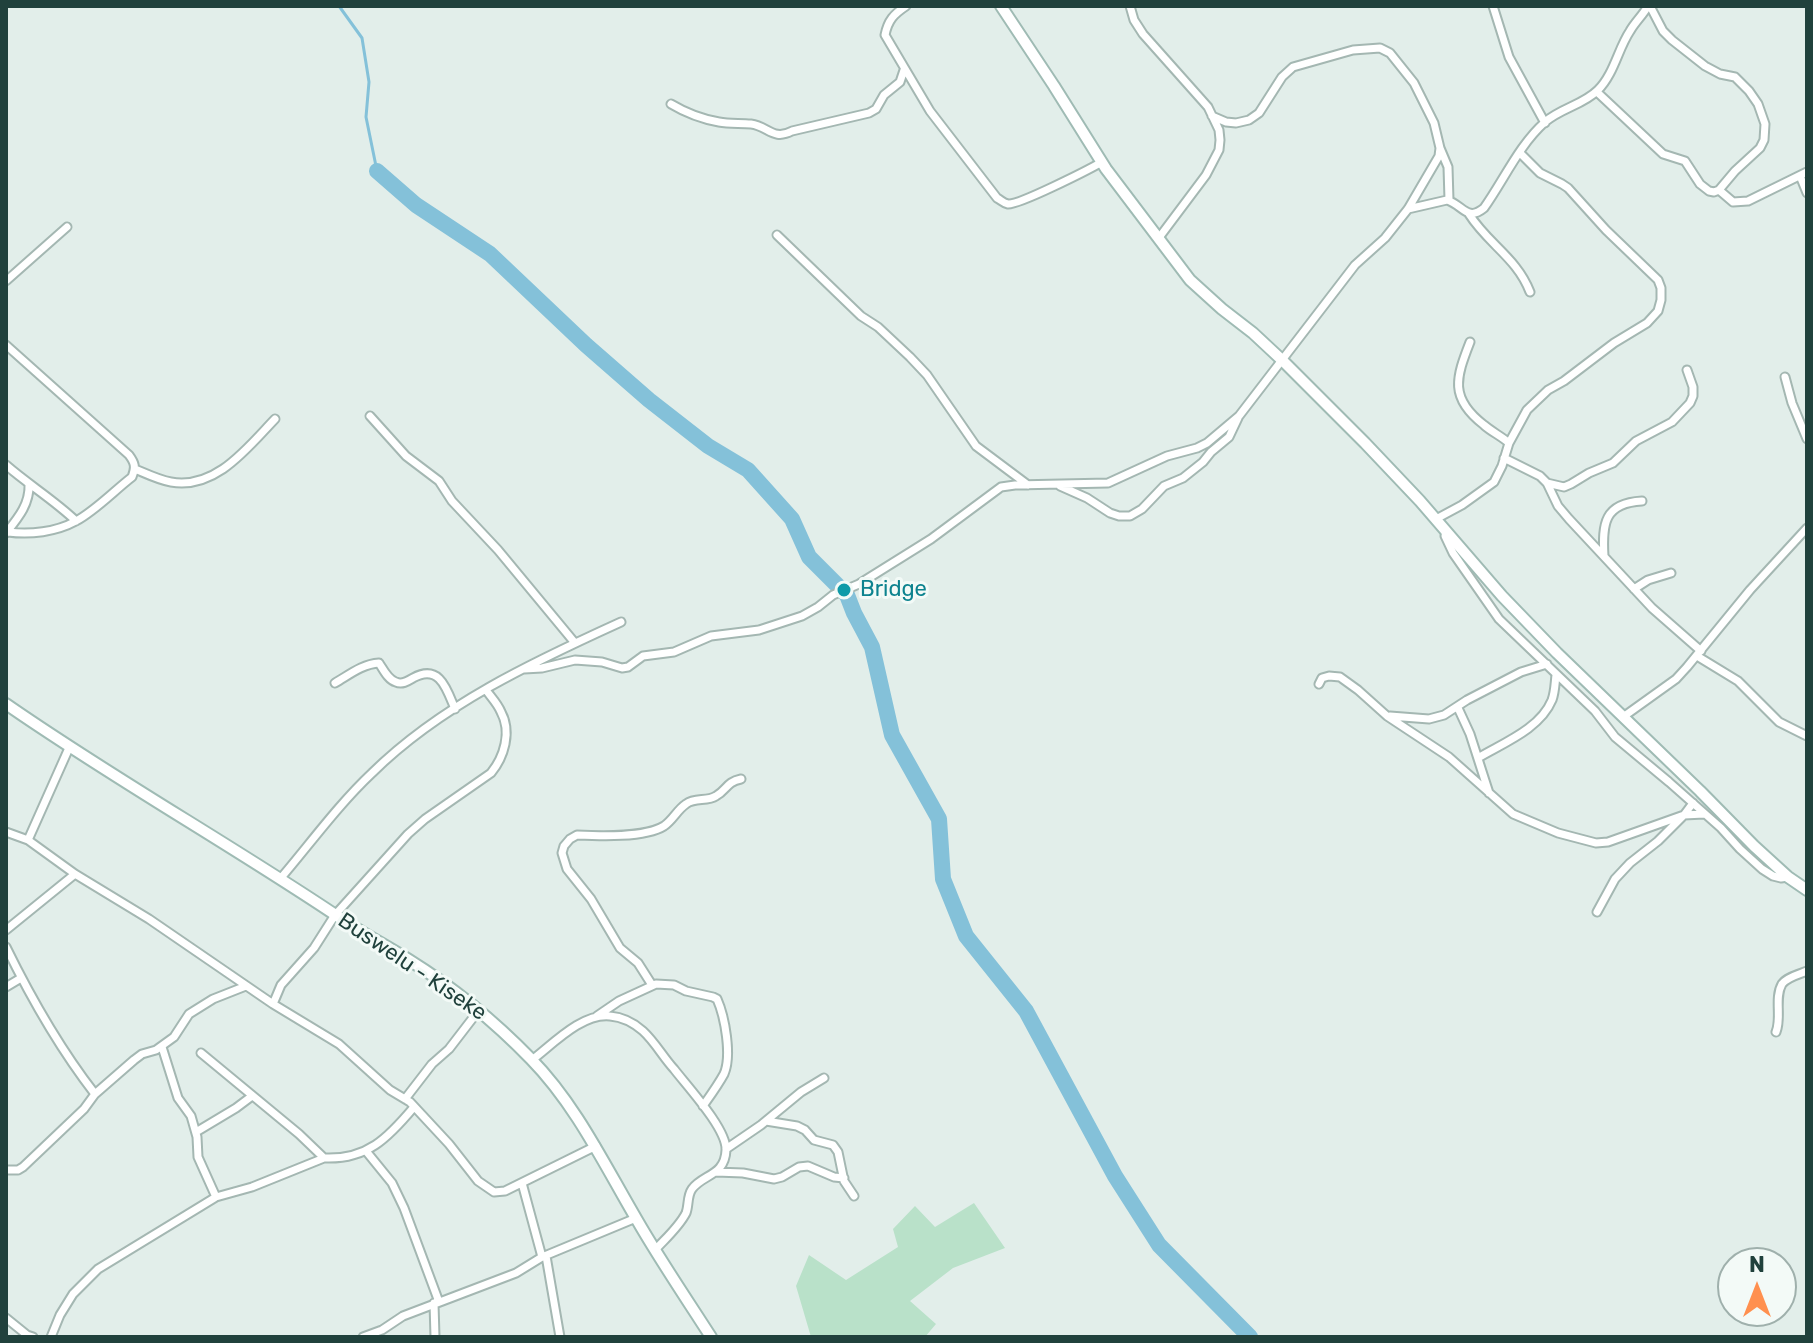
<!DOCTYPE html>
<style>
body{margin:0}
#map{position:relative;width:1813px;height:1343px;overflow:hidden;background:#e2eeea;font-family:Rubik,sans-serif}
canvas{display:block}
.frame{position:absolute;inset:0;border:8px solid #20413c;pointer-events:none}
.north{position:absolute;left:1717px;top:1247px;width:80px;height:80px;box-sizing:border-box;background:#f3faf7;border:2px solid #9fb0ac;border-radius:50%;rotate:0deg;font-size:22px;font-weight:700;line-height:32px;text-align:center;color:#20413c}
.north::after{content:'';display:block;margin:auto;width:28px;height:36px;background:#ff904f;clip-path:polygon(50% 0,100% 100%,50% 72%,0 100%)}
</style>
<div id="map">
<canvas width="1813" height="1343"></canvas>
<div class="frame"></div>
<div class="north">N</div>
</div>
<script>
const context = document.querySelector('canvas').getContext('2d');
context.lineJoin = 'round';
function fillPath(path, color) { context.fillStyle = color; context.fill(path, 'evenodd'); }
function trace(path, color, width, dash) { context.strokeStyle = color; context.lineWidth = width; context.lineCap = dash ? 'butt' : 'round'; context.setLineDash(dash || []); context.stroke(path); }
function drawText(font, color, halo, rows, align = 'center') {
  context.font = font + ' Rubik,sans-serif'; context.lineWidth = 6; context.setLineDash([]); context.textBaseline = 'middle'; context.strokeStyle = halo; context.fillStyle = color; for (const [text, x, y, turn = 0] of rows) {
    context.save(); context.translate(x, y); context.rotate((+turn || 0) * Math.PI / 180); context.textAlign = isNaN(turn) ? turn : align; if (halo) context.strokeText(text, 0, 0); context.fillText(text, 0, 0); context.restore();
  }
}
fillPath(new Path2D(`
 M974 1203 1005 1248 953 1268 910 1301 936 1324 925 1337H811L796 1286 809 1255 846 1280 898 1247 893 1229 915 1206 935 1227Z`), '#b9e1c9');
trace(new Path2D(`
 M339 6 362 38 369 82 366 117 377 171`), '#84c1d9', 3);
trace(new Path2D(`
 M377 171 416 205 490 254 586 345 649 400 708 446 748 470 792 519 809 557 847 595 854 613 872 647 892 735 939 819 943 879 966 936 1026 1011 1115 1176 1159 1245 1250 1337`), '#84c1d9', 16);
const street = new Path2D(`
 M906 6C894 14 888 20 885 35L930 111 997 198C1001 200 1003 203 1008 204 1019 205 1088 170 1102 162
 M1130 6 1134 20 1143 34 1208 107 1219 130 1220 140 1219 150 1206 175 1158 239
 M1493 6 1509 57 1545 123
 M1597 92 1663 154 1685 161 1700 184 1709 191 1714 192 1719 190 1735 171 1760 148 1764 140 1765 124 1758 104 1749 91 1735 77 1720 74 1705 66 1672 40 1663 31 1650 6
 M671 104C686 113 702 119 719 122 729 124 740 123 751 124 768 126 773 141 792 131L869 113 876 109 884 95 900 82 904 70
 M1440 148 1448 167 1449 200
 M1800 176 1807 193
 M1719 190 1733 202 1748 201 1807 172
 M1408 209 1447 200C1463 205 1467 222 1484 208 1504 180 1519 145 1545 122 1561 108 1583 105 1598 90 1614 74 1618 49 1630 31 1635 22 1643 15 1648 6
 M1469 214C1488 244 1517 258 1530 292
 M777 235 861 316 878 327 910 357 927 375 976 446 1028 485
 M6 281 67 227
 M1470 342C1456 378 1449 398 1484 425 1492 432 1501 436 1509 443
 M6 345 129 455C135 463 136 467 132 477 115 490 95 511 76 521 56 532 30 535 8 532
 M1785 377 1792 403 1807 439
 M370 416 406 456 439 481 452 501 498 550 575 643
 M1504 458 1540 476 1547 483 1558 506 1569 519 1652 608 1701 651
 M6 465C29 485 54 500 76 521
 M135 469C147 474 159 480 171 482 216 490 248 447 275 419
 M1547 483 1564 487 1571 484 1589 473 1613 463 1636 441 1672 422 1690 403 1693 396V387L1687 370
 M1060 486 1087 498 1110 513 1119 516H1130L1142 509 1164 486 1183 478 1203 462 1211 452 1229 437 1238 418
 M1436 519 1462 505 1494 482 1502 466 1509 443 1527 410 1548 390 1564 381 1614 343 1647 323 1658 311 1661 300V288L1658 280 1606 230 1568 188 1562 184 1540 173 1520 153
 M1446 531 1445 536 1453 553 1499 619 1595 711 1615 737 1669 782 1721 828 1740 849 1762 869 1773 876 1781 878 1788 877
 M6 533C18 518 30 504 29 484
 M1604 556C1602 524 1604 503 1642 501
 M1634 589 1648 580 1671 573
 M1697 656 1738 681 1779 722 1807 736
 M524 669 542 668 575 660 602 662 622 668 628 667 643 656 674 652 711 636 759 630 802 616 818 607 833 595 859 584 931 539 1001 487 1015 485 1108 483 1167 456 1197 448 1207 443 1239 416 1355 265 1385 238 1408 209 1439 156 1440 148 1434 123 1414 83 1390 53 1380 48 1353 50 1293 67 1282 77 1259 113 1249 120 1236 123 1226 122 1212 116
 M335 683C349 675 362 664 379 663 383 669 388 680 396 682 402 685 408 681 413 678 440 663 447 690 455 709
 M1319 684 1322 678 1329 676 1340 677 1358 690 1387 716 1449 757 1513 814 1558 833 1596 843 1608 842 1684 815 1704 814
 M1458 708 1470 734 1489 793
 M1390 716 1429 719 1444 715 1467 700 1521 672 1547 664
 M1623 717 1676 679 1687 667 1750 590 1807 528
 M1478 758C1503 743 1540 729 1552 700 1555 692 1555 683 1556 675
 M6 832 28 840 75 874 149 919 273 1004 339 1044 390 1090 410 1102 449 1144 478 1181 494 1192 505 1191 596 1146
 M28 840 69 748
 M280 879C310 844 338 805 372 773 441 705 533 662 621 622
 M1597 912 1615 879 1630 863 1658 841 1684 815 1693 803
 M6 930 75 874
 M6 947C31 998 60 1049 95 1094
 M652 985 638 963 620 948 591 899 567 869 562 853 564 846 570 839 577 835C599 836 645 838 664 826 673 820 677 810 686 804 695 797 707 802 716 796 727 790 726 782 741 779
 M6 987 21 978
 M273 1004 281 985 314 948 335 915 408 834 425 819 491 773C504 757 512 732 501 712 498 704 491 697 486 690
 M597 1016 619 1001 656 984 674 985 686 991 713 997 717 999C725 1017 732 1056 724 1074 718 1085 710 1096 703 1106
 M1776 1032C1782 1018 1774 998 1782 984 1787 977 1800 974 1807 971
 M162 1047 178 1098 191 1116 197 1137 198 1157 216 1197
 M201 1053 299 1134 324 1158C367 1160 388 1138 414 1107
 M532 1060C553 1044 582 1013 610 1016 622 1017 634 1023 643 1031 655 1042 663 1057 674 1069 687 1086 727 1129 726 1150 725 1176 703 1174 692 1189 687 1196 689 1205 686 1213 679 1227 665 1239 655 1250
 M405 1099 432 1064 449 1049 479 1010
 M766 1121 797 1126 805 1130 814 1140 833 1145 838 1152 844 1181 854 1196
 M196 1132 236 1108 252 1096
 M726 1149 761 1125 801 1092 824 1078
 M366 1151 392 1183 404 1208 439 1302
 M6 1170H18L23 1167 84 1109 95 1094 134 1060 142 1054 156 1050 174 1037 189 1014 213 999 246 986
 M716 1172 743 1173 774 1179 782 1177 799 1167 808 1166 834 1177 844 1178
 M522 1183 542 1257
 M546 1256 560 1337
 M434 1303 435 1337
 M6 1318 27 1335 33 1337
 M51 1337 60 1315 73 1294 98 1269 216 1197 252 1187 324 1158
 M363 1337 382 1330 403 1316 516 1273 542 1257 636 1218`);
const secondary = new Path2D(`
 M1001 6 1054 86 1106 169 1190 280 1222 309 1253 333 1283 361 1365 443 1420 501 1502 596 1557 653 1700 791 1754 846 1788 877 1807 890
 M6 704C114 779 228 843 337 916 360 932 385 945 409 960 454 988 494 1021 531 1059 576 1105 604 1164 637 1220 660 1260 686 1298 711 1337`);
trace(street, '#a4b7b2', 11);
trace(secondary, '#9fbbb4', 14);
trace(street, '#fff', 7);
trace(secondary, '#fff', 10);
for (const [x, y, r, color] of [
 [844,590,8,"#0f9aa8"]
]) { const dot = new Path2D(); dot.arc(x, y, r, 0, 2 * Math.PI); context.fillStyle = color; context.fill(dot); trace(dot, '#f3faf7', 3); }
drawText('22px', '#0d838f', '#f3faf7', [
 ["Bridge",860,590]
], 'left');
drawText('22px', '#20413c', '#f3faf7', [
 ["Buswelu - Kiseke",412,967,34]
]);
</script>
